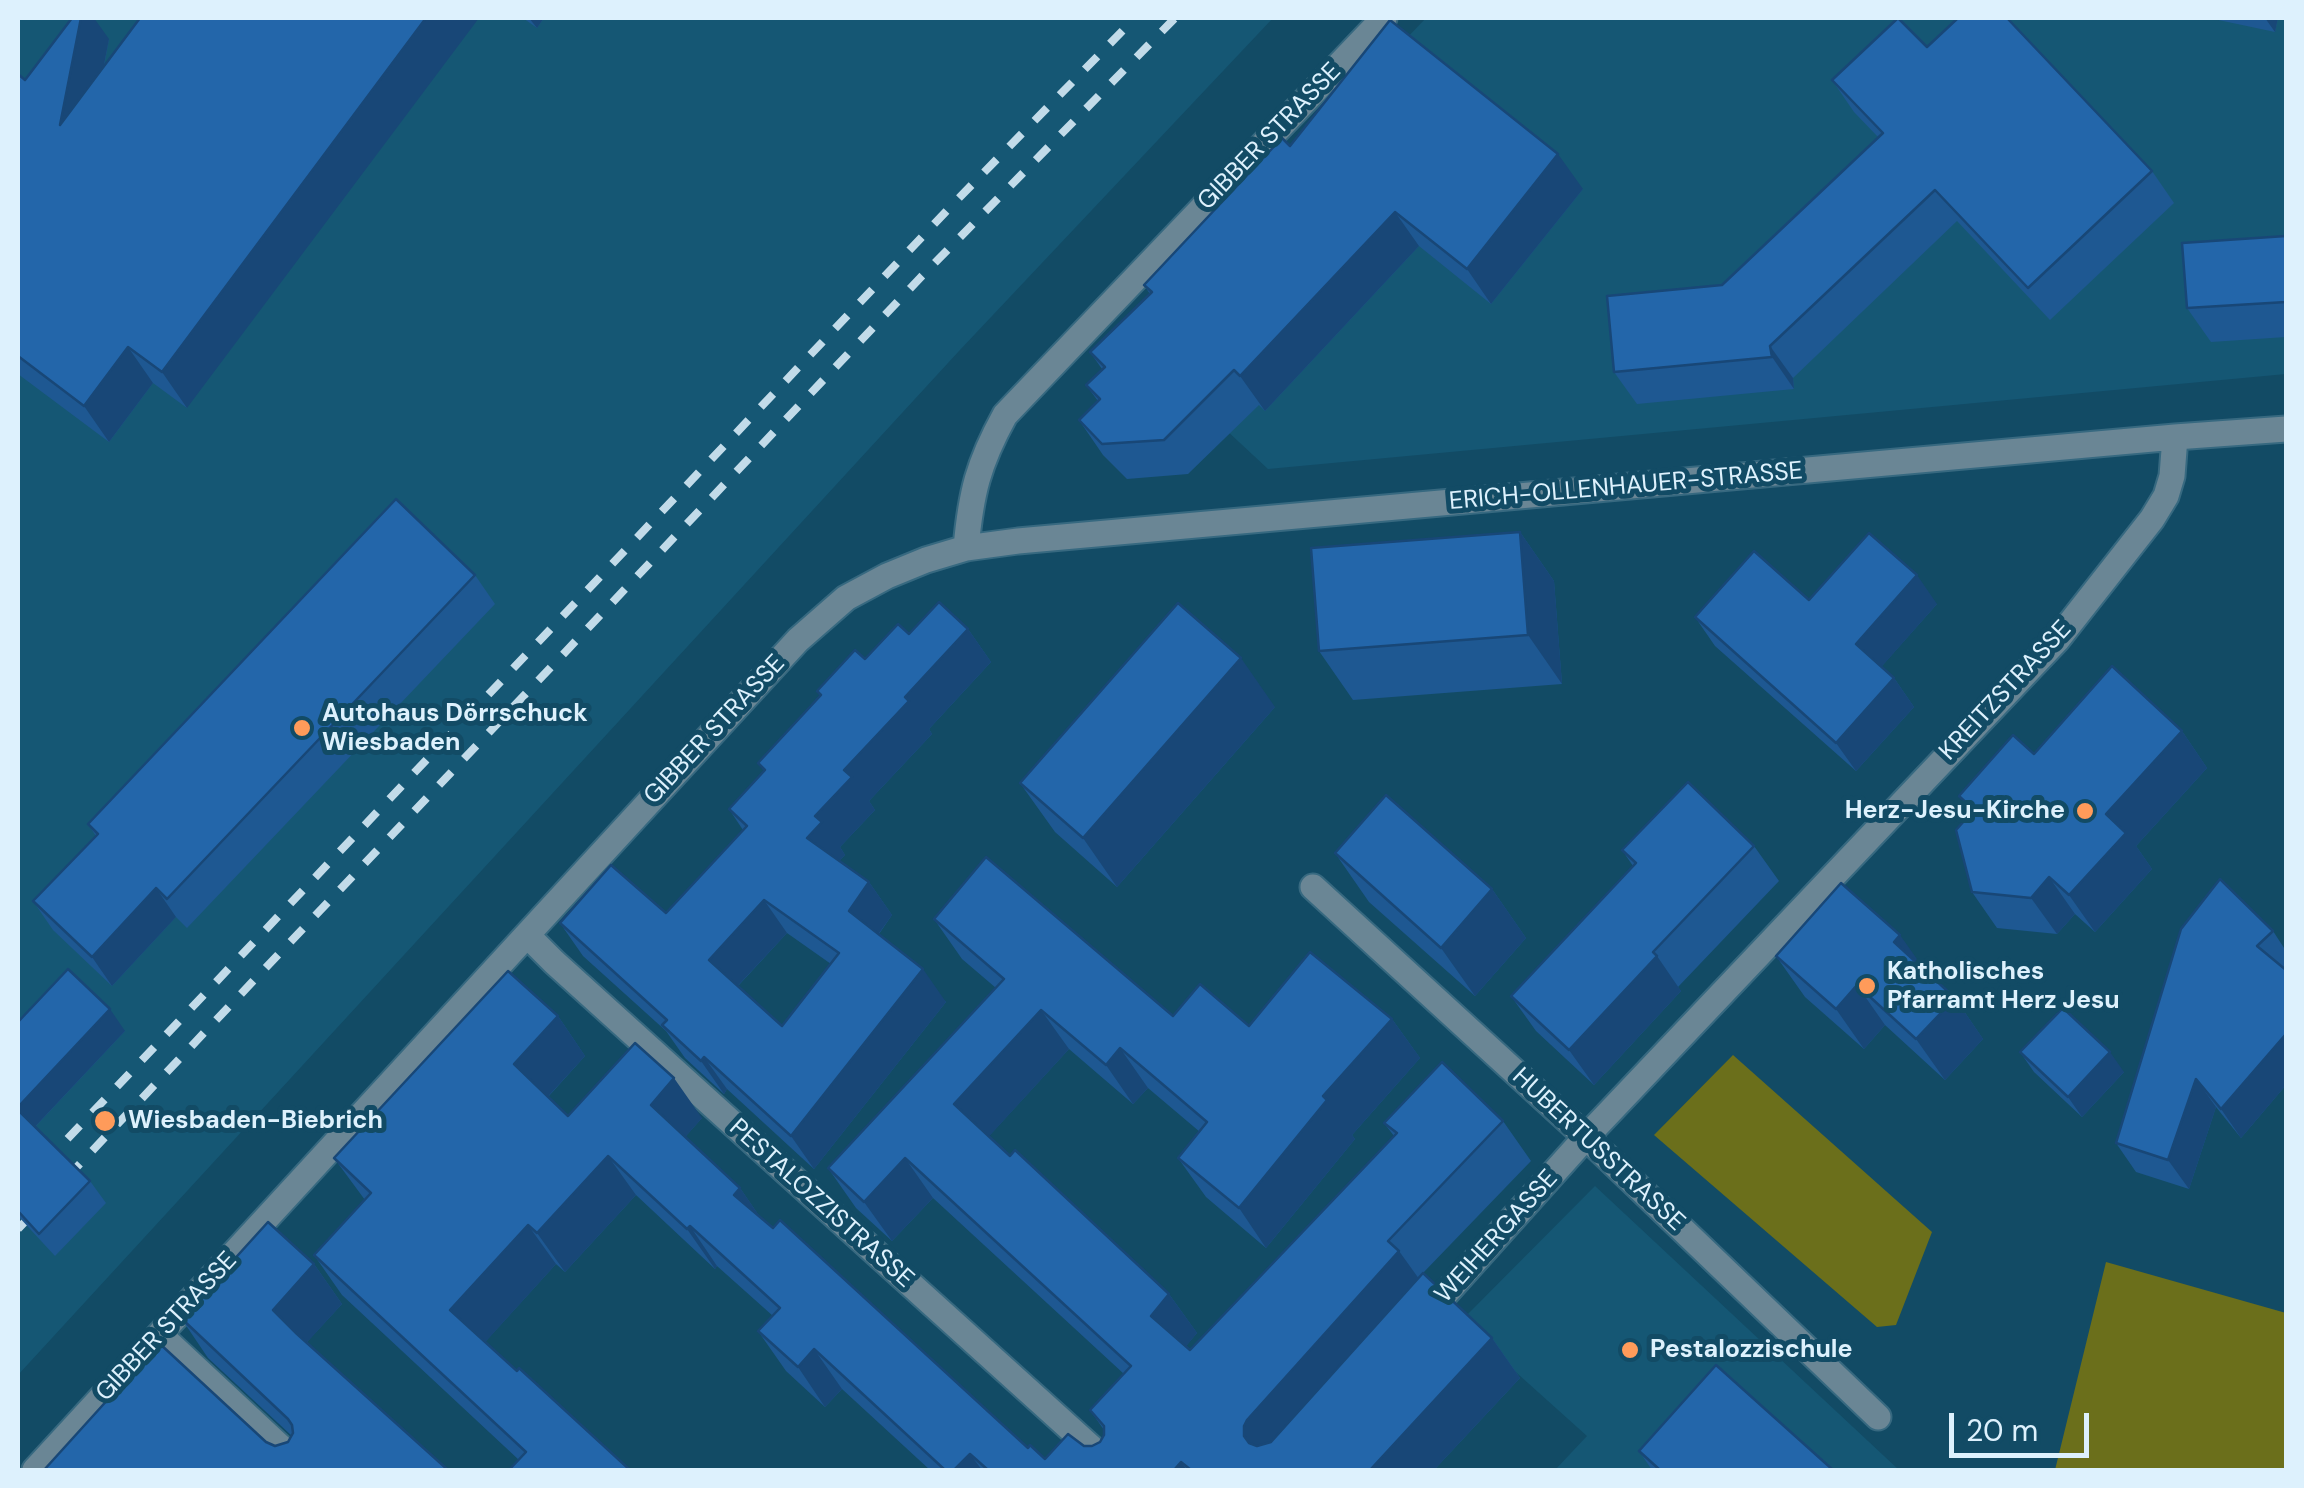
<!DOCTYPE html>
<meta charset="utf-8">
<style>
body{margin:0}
#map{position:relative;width:2304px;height:1488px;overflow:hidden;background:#124b65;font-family:"DM Sans",sans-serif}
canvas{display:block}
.frame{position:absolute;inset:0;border:20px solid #ddf1fd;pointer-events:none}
.scale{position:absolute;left:1949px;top:1413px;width:140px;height:45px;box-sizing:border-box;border:5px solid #ddf1fd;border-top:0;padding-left:12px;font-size:30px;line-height:35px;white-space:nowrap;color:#ddf1fd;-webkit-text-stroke:8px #124b65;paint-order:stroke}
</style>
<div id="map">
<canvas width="2304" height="1488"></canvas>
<div class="frame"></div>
<div class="scale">20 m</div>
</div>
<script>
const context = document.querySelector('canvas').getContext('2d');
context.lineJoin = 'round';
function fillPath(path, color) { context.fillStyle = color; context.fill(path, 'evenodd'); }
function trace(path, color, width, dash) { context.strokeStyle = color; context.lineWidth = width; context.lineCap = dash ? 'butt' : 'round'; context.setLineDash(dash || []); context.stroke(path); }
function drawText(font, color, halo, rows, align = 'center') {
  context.font = font + ' "DM Sans",sans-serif'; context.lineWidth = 10; context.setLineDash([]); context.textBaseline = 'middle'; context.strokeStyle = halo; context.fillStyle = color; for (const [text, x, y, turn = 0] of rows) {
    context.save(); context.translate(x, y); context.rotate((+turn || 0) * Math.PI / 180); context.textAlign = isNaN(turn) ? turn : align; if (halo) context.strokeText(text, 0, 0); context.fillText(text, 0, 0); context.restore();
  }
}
fillPath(new Path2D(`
 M18 18H1273L959 351 18 1375Z
 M1426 18H2286V374L1268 469 1123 334Z
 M1595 1186 1899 1470H1555L1587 1436 1460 1322Z`), '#155774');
fillPath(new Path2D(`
 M1733 1055 1932 1232 1896 1325 1877 1327 1654 1135Z
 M2106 1262 2286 1313V1470H2055Z`), '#6b6f1b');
const minor = new Path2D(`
 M966 548C971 493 978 464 1005 415L1384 18
 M1313 887 1586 1137 1878 1417
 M527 935 554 962 1116 1470
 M1423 1319 1586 1137 2057 640 2152 519 2166 496 2172 476 2175 437
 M160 1335 305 1470
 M35 1470 798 640 846 598 887 576 926 560 966 548 1018 541 2175 437 2286 429`);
trace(minor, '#376980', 29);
trace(minor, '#6a8695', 25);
trace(new Path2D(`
 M18 1191 956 201 1135 18
 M18 1229 921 277 1175 18`), '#c2dbe9', 8, [18, 18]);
fillPath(new Path2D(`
 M523 18H544L537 28Z
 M2209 18H2278L2275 32Z
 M109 39 104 66 187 408 153 383 109 442 18 374V74L25 80Z
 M1927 47 2152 171 2174 203 2050 320 1957 221 1793 378 1794 389 1637 404 1614 372 1722 285 1878 137 1854 112 1832 80Z
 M1290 146 1583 189 1491 304 1419 246 1265 411 1259 405 1188 474 1127 479 1103 455 1079 420 1098 401 1086 385 1102 369 1090 352 1150 294 1144 285Z
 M2286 236V337L2211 342 2187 308Z
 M1520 532 1554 581 1562 684 1353 700 1319 651Z
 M475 575 495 604 187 928 176 917 112 986 53 930 33 901 96 836 88 824Z
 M1809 600 1937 604 1881 667 1894 678 1914 707 1856 771 1715 646 1695 617Z
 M968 629 991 662 929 729 932 734 869 801 875 810 840 847 845 855 839 861 869 882 892 915 879 934 946 1002 814 1169 727 1089 724 1094 685 1058 666 1031 583 956 560 923 666 913 743 830 729 809 764 771 758 763 820 695 817 691 865 659 909 634ZM787 933 831 964 782 1026 738 986Z
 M1275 707 1117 887 1055 832 1020 783Z
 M2182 731 2207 768 2136 846 2152 869 2095 932 2075 914 2057 934 1997 928 1972 892 1971 813 1959 796 2034 754Z
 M1754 846 1779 881 1678 987 1681 991 1594 1085 1536 1031 1511 996 1633 866 1622 850Z
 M1335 853 1492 889 1526 938 1475 996 1369 902Z
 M934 919 1173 1016 1249 1026 1392 1019 1420 1058 1352 1135 1355 1139 1266 1248 1206 1197 1178 1158 1200 1132 1148 1088 1133 1104 1069 1049 989 1136 1169 1294 1197 1333 1186 1346 1190 1350 1394 1136 1384 1123 1503 1121 1531 1161 1423 1273 1492 1338 1520 1378 1434 1470H930L842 1389 825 1407 786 1371 758 1331 773 1316 717 1266 715 1269 636 1195 565 1272 556 1264 485 1342 630 1470 519 1460 342 1295 314 1255 365 1200 334 1158 558 1016 585 1056 548 1097 568 1116 702 1118 685 1137 740 1188 760 1217 1028 1448 1045 1459 1084 1446H1092L1100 1442 1104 1435V1430L1090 1410 1124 1374 933 1198 892 1241 856 1208 828 1168 996 988 962 959Z
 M2181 929 2273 931 2286 951V966L2284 968 2286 970V1085L2241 1138 2216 1107 2189 1189 2136 1172 2116 1143Z
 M1776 956 1925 971 1955 998 1983 1039 1945 1080 1885 1025 1864 1049 1805 997Z
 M18 1022 125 1031 35 1127 90 1181 106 1203 55 1256 18 1216Z
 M2020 1052 2124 1072 2082 1117 2034 1072Z
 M314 1264 342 1304 306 1343 448 1470H44L266 1442 275 1446 288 1442 292 1436 208 1358 181 1318Z
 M1639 1451 1833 1470H1652Z`), '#1e5892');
fillPath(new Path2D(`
 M81 18H94L109 39 85 162 60 125Z
 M426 18H479L187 408 162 372Z
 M529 18H544L537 28Z
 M2265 18H2278L2275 32Z
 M1558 154 1583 189 1491 304 1467 269Z
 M1395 212 1419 246 1265 411 1240 376Z
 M1770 346 1793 378 1794 389 1772 357Z
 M128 347 153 383 109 442 84 406Z
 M1520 532 1554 581 1562 684 1528 635Z
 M1917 575 1937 604 1876 673 1856 644Z
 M968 629 991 662 929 729 932 734 869 801 875 810 840 847 845 855 830 871 807 838 815 816 844 770 905 697Z
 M1241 658 1275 707 1117 887 1083 838Z
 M1894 678 1914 707 1856 771 1836 743Z
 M2182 731 2207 768 2136 846 2152 869 2095 932 2069 895 2106 814Z
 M2049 877 2075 914 2057 934 2031 898Z
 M869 882 892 915 872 943 849 911Z
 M156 888 176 917 112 986 92 957Z
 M1492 889 1526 938 1475 996 1441 948Z
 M764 900 787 933 732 992 709 960Z
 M1900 935 1929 976 1894 942Z
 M1657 956 1681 991 1594 1085 1569 1050Z
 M923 969 946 1002 814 1169 791 1136Z
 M1857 985 1885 1025 1864 1049 1836 1009Z
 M1955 998 1983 1039 1945 1080 1916 1039Z
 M110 1009 125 1031 31 1131 18 1111V1107Z
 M1041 1010 1069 1049 982 1144 954 1104Z
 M558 1016 585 1056 542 1103 514 1064Z
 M1392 1019 1420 1058 1352 1135 1355 1139 1266 1248 1239 1208 1323 1096Z
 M2286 1034V1085L2241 1138 2221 1109Z
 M1120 1048 1148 1088 1133 1104 1106 1065Z
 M2110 1052 2124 1072 2082 1117 2068 1097Z
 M704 1057 727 1089 724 1094 701 1061Z
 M674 1078 702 1118 679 1144 651 1105Z
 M2196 1079 2216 1107 2189 1189 2168 1160Z
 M608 1156 636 1195 565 1272 537 1233Z
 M905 1158 933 1198 892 1241 864 1202Z
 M740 1188 767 1227 734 1195Z
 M528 1225 556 1264 478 1350 450 1310Z
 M690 1226 717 1266 715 1269 687 1229Z
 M1399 1251 1427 1290 1272 1470 1244 1436V1426L1247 1420Z
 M314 1264 342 1304 300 1350 273 1310Z
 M1169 1294 1197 1333 1179 1355 1151 1316Z
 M1492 1338 1520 1378 1434 1470H1370Z
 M814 1349 842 1389 825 1407 798 1367Z
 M970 1454 982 1470H954Z
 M1181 1462 1187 1470H1174Z`), '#184777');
const building = new Path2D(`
 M72 18H81L60 125 140 18H426L162 372 128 347 84 406 18 356V74L25 80Z
 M1898 18 1927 47 1958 18H2007L2152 171 2028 288 1935 190 1770 346 1772 357 1614 372 1607 296 1722 285 1883 133 1832 80Z
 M1390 20 1558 154 1467 269 1395 212 1240 376 1234 370 1164 440 1102 444 1079 420 1100 399 1086 385 1105 367 1090 352 1152 292 1144 285 1282 138 1290 146Z
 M2286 236V302L2187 308 2182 243Z
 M396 499 475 575 167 899 156 888 92 957 33 901 98 834 88 824Z
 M1520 532 1528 635 1319 651 1311 548Z
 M1869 533 1917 575 1856 644 1894 678 1836 743 1695 617 1754 551 1809 600Z
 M939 602 968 629 905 697 909 701 844 770 852 777 815 816 822 822 807 838 869 882 849 911 923 969 791 1136 704 1057 701 1061 662 1025 667 1020 560 923 611 865 666 913 747 826 729 809 765 770 758 763 821 695 817 691 855 650 865 659 898 624 909 634ZM764 900 839 953 782 1026 709 960Z
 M1178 603 1241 658 1083 838 1020 783Z
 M2112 666 2182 731 2106 814 2126 833 2069 895 2049 877 2031 898 1972 892 1956 830 1974 810 1959 796 2013 735 2034 754Z
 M1688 782 1754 846 1653 952 1657 956 1569 1050 1511 996 1636 863 1622 850Z
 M1386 795 1492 889 1441 948 1335 853Z
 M986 857 1173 1016 1200 984 1249 1026 1310 952 1392 1019 1323 1096 1327 1100 1239 1208 1178 1158 1207 1122 1120 1048 1106 1065 1041 1010 954 1104 1010 1156 1015 1150 1169 1294 1151 1316 1190 1350 1397 1133 1384 1123 1442 1062 1503 1121 1388 1241 1399 1251 1247 1420 1244 1426V1436L1249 1443 1257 1446 1271 1442 1423 1273 1492 1338 1370 1470H1191L1181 1462 1174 1470H988L970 1454 954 1470H945L814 1349 798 1367 758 1331 780 1308 690 1226 687 1229 608 1156 537 1233 528 1225 450 1310 517 1371 519 1368 630 1470H509L526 1452 314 1255 371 1193 334 1158 508 971 558 1016 514 1064 568 1116 635 1043 674 1078 651 1105 740 1188 734 1195 773 1228 780 1220 1028 1448 1030 1445 1045 1459 1068 1434 1084 1446H1092L1100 1442 1104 1435V1426L1090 1410 1131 1366 905 1158 864 1202 828 1168 1004 979 934 919Z
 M2220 879 2273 931 2257 946 2286 970V1034L2221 1109 2196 1079 2168 1160 2116 1143 2181 929Z
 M1841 883 1900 935 1894 942 1955 998 1916 1039 1857 985 1836 1009 1776 956Z
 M68 969 110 1009 18 1107V1022Z
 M2063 1008 2110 1052 2068 1097 2020 1052Z
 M18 1110 90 1181 39 1234 18 1211Z
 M268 1222 314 1264 273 1310 297 1334 448 1470H44L159 1343 266 1442 275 1446 288 1442 293 1433 292 1425 288 1419 181 1318Z
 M1716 1365 1833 1470H1660L1639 1451Z`);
fillPath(building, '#2366aa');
trace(building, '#184777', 2.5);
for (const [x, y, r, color] of [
 [302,728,10,"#ff9b5a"],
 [2085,811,10,"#ff9b5a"],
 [1867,986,10,"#ff9b5a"],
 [105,1121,12,"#ff9b5a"],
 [1630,1350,10,"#ff9b5a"]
]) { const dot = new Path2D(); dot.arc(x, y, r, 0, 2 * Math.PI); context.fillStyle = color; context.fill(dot); trace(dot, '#124b65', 4); }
drawText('25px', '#ddf1fd', '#124b65', [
 ["GIBBER STRASSE",1270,137,-46],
 ["ERICH-OLLENHAUER-STRASSE",1626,487,-5],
 ["KREITZSTRASSE",2006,691,-47],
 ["GIBBER STRASSE",715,730,-47],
 ["HUBERTUSSTRASSE",1598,1150,43],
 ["PESTALOZZISTRASSE",821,1204,42],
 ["WEIHERGASSE",1497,1237,-48],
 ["GIBBER STRASSE",167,1327,-47]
]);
drawText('bold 25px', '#ddf1fd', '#124b65', [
 ["Autohaus Dörrschuck",322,714],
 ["Wiesbaden",322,743],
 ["Herz-Jesu-Kirche",2065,811,"right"],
 ["Katholisches",1887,972],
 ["Pfarramt Herz Jesu",1887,1001],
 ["Wiesbaden-Biebrich",128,1121],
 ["Pestalozzischule",1650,1350]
], 'left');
</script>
